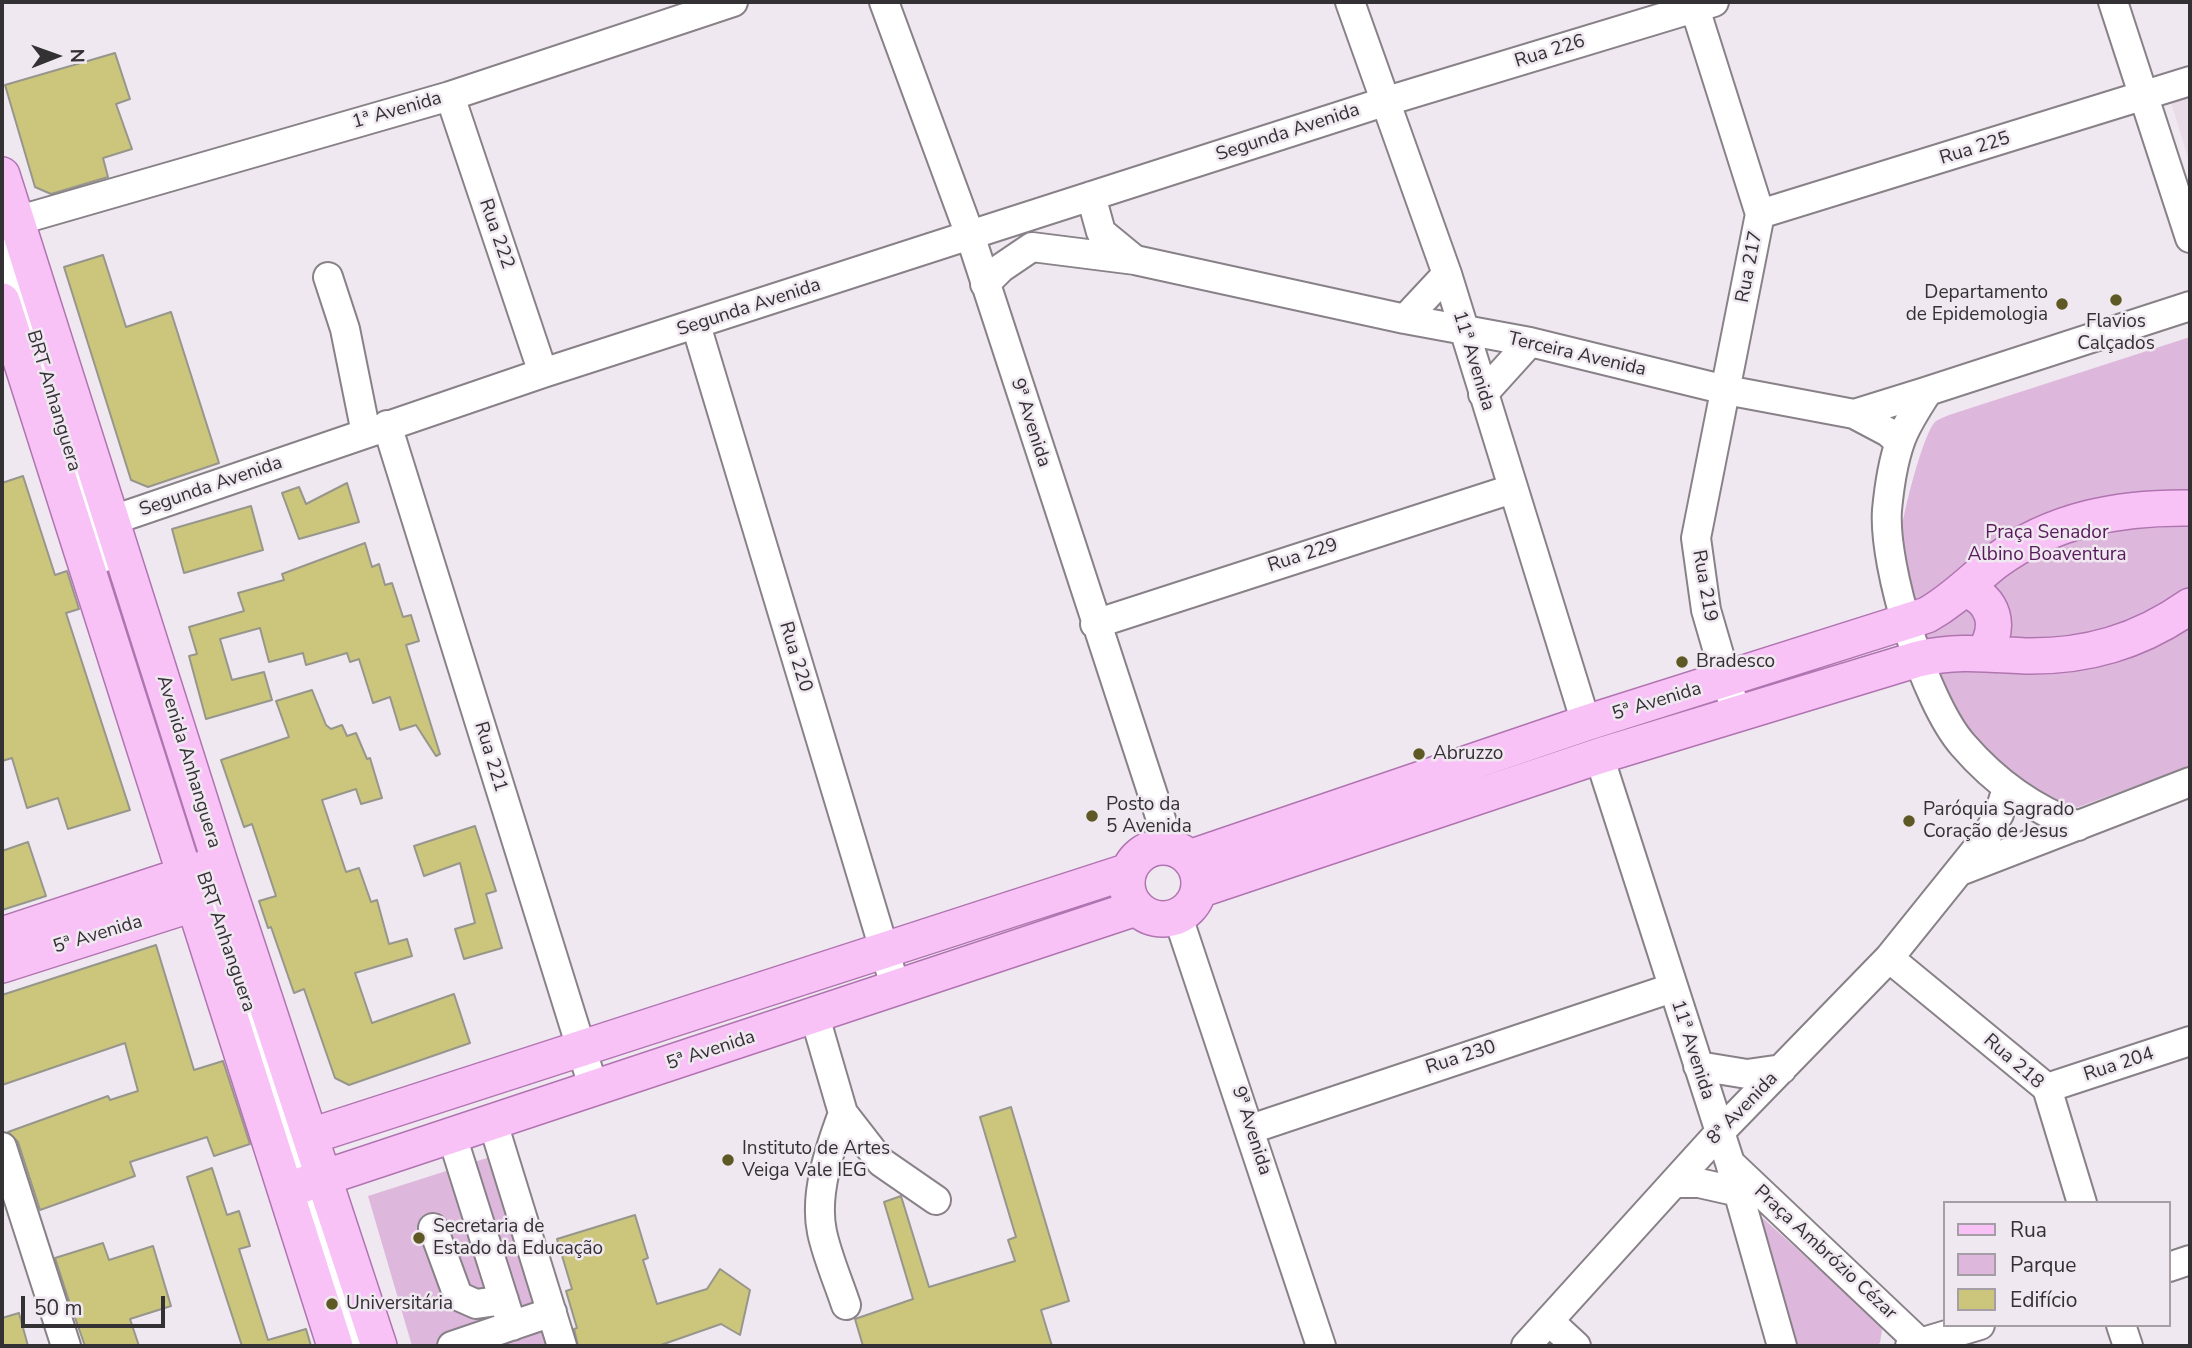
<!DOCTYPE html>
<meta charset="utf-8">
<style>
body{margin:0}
#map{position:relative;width:2192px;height:1348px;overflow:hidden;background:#f0e8f0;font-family:"Nunito Sans",sans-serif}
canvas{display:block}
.frame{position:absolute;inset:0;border:4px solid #343134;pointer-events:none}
.legend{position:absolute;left:1943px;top:1201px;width:228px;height:126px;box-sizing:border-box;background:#f0e8f0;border:2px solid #a59fa5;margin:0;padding:9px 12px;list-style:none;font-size:21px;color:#343134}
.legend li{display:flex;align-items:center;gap:14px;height:35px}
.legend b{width:35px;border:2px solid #a59fa5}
.north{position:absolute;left:21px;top:21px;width:70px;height:70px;-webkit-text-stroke:5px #f0e8f0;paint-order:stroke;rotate:89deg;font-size:19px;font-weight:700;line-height:28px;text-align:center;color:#343134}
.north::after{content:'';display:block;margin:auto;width:24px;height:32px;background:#343134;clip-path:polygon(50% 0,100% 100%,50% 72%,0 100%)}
.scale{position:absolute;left:21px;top:1296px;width:144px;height:32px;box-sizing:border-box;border:4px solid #343134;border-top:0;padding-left:9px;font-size:21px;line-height:24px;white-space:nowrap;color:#343134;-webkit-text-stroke:5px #f0e8f0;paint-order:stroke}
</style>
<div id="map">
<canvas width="2192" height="1348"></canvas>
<div class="frame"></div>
<ul class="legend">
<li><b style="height:9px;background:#f8c2f7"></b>Rua</li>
<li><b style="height:19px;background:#ddb8dc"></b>Parque</li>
<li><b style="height:19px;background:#ccc67c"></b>Edifício</li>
</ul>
<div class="north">N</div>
<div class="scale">50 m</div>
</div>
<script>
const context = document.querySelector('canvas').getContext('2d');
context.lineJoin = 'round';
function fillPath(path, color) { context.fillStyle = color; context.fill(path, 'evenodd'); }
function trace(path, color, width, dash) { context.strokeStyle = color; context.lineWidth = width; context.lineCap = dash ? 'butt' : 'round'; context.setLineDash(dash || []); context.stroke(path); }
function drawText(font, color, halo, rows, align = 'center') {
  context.font = font + ' "Nunito Sans",sans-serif'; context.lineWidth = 5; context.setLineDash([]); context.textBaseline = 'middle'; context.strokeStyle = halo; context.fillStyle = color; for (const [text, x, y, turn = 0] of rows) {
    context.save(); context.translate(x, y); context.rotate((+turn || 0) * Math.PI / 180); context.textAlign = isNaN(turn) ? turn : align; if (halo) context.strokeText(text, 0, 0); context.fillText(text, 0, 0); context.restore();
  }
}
fillPath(new Path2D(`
 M2190 89V164L2169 96Z`), '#e9dbe8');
fillPath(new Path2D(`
 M2190 337V766L2062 813C2027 796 1992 766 1967 736 1951 718 1901 570 1900 544 1899 527 1923 433 1935 422 1938 419 1945 417 1949 415Z
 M493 1156 552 1346H412L368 1196Z
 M1745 1202 1879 1323 1882 1330 1880 1343 1875 1346H1791Z`), '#ddb8dc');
const building = new Path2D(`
 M115 53 130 99 116 104 132 149 103 158 108 177 51 194 35 187 5 85Z
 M103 255 126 327 171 312 219 463 148 487 131 480 64 267Z
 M23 476 55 575 67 571 79 609 66 613 130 810 68 829 58 798 27 808 12 758 2 761V483Z
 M347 483 359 522 299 539 282 493 299 487 306 504Z
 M251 506 263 550 184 573 172 529Z
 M365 543 372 567 379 564 385 585 392 583 403 617 411 615 419 641 406 645 440 754 436 756 416 725 400 730 390 697 373 703 359 659 350 662 347 653 306 665 303 653 269 662 260 628 220 639 232 680 264 672 272 700 206 719 189 656 197 654 189 627 244 611 238 593 284 580 282 574Z
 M312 690 326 725 331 729 342 725 347 736 356 733 367 759 370 758 382 798 361 804 356 789 322 800 346 872 359 868 371 902 377 900 389 944 407 939 412 956 355 973 372 1023 454 994 470 1043 349 1085 335 1078 304 989 294 993 271 927 268 928 259 901 276 896 252 824 244 827 221 760 289 737 276 701Z
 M475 826 496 891 486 894 502 948 464 959 455 929 475 923 460 863 424 876 414 846Z
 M28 842 46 896 2 910V851Z
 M156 945 194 1070 223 1061 250 1144 214 1156 207 1137 130 1162 135 1176 40 1210 18 1142 8 1132 108 1096 110 1100 138 1091 125 1043 2 1085V995Z
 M1011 1107 1069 1301 1041 1310 1052 1346H863L855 1319 913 1299 884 1202 901 1196 929 1287 1015 1261 1008 1240 1016 1237 980 1117Z
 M212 1168 227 1215 239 1211 250 1246 239 1249 268 1340 306 1329 311 1346H242L187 1177Z
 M635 1215 648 1258 643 1260 657 1304 707 1289 720 1269 750 1290 740 1335 721 1324 658 1346H578L574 1329 577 1328 566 1291 572 1289 557 1239Z
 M103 1243 109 1260 153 1246 171 1306 130 1319 139 1346H85L67 1295 55 1258Z
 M19 1313 28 1346H2V1318Z`);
fillPath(building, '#ccc67c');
trace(building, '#97968c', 2);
const minor = new Path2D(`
 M884 2 970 235 1170 847
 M1350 2 1447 274 1586 723
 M1693 2 1760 214 1696 538 1706 610 1732 699
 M2113 2 2190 238
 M450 96 543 373
 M1091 196 1101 232 1135 260
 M1760 214 2190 81
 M16 221 450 96 733 2
 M2 240 102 558
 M328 277 345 329 366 433
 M985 284 1001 268 1032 247 1135 260 1405 319 1530 342 1726 390 1854 414 1888 432 1899 442
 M1405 319 1447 274
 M696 325 896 989
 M1483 394 1530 342
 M1854 414 1928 391
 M387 425 594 1089
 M113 520 543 373 970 235 1387 101 1714 2
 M1095 624 1512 489
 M1599 756 1730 1163 1782 1346
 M2078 826C2032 809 1995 782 1963 745 1925 702 1883 567 1887 510 1889 489 1893 462 1900 442 1906 424 1918 407 1928 391L2190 306
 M1960 871 2190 782
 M208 893 360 1346
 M1178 917 1321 1346
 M1889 958 2047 1088 2082 1203
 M815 1017 843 1113 881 1162 936 1200
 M1698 1066 1747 1074 1782 1069
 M2047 1088 2190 1041
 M843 1113C830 1148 814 1194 822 1232 827 1256 838 1281 846 1305
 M493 1123 562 1346
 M1251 1129 1672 988
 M452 1136 512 1326
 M2 1147 66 1346
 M1732 1165 1920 1343
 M1675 1183H1699L1739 1192
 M433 1228 458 1296 476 1304 504 1300
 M2169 1267 2190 1260
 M1549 1321 1576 1346
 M2121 1325 2128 1346
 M452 1346 552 1312
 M1526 1346 1719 1133 1889 958 1984 840 1999 814 2007 788
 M1910 1346 1980 1325`);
const major = new Path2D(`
 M2 175 220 863 379 1346
 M2 301 335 1346
 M1966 589C1994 601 2001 625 1985 651
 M1127 883a36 36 0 1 1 72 0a36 36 0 1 1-72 0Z
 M1189 858 1586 723 1927 615C1954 600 1972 580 1995 562 2053 519 2120 507 2190 508
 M1199 890 1599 756 1918 659C1956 650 1987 654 2025 656 2086 657 2139 642 2190 606
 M2 935 208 867
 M2 965 193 904
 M311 1136 1129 871
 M302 1185 1136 908`);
trace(minor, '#898188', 32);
trace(major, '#b075b0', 38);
trace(minor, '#fff', 28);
trace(major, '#f8c2f7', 35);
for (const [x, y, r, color] of [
 [2116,300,7,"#5d5824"],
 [2062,304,7,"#5d5824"],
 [1682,662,7,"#5d5824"],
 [1419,754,7,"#5d5824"],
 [1092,816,7,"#5d5824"],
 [1909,821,7,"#5d5824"],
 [728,1160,7,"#5d5824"],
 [419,1238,7,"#5d5824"],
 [332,1304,7,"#5d5824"]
]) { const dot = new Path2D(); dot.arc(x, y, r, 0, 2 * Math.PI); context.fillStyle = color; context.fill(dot); trace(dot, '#f0e8f0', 2.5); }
drawText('19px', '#343134', '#f0e8f0', [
 ["Rua 226",1550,52,-17],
 ["1ª Avenida",397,111,-16],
 ["Segunda Avenida",1288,133,-18],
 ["Rua 225",1975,149,-17],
 ["Rua 222",496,234,71],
 ["Rua 217",1750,267,-79],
 ["Segunda Avenida",749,308,-18],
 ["Terceira Avenida",1577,355,13],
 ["11ª Avenida",1473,361,73],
 ["BRT Anhanguera",53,401,73],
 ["9ª Avenida",1030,423,72],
 ["Segunda Avenida",211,487,-19],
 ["Rua 229",1303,556,-18],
 ["Rua 219",1704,586,80],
 ["Rua 220",795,657,73],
 ["5ª Avenida",1657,702,-17],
 ["Rua 221",490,757,73],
 ["Avenida Anhanguera",188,762,73],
 ["5ª Avenida",98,935,-17],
 ["BRT Anhanguera",225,942,71],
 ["11ª Avenida",1692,1050,72],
 ["5ª Avenida",711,1051,-18],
 ["Rua 230",1461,1058,-18],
 ["Rua 218",2013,1062,41],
 ["Rua 204",2119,1065,-18],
 ["8ª Avenida",1743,1109,-46],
 ["9ª Avenida",1251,1131,72],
 ["Praça Ambrózio Cézar",1825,1253,43]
]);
drawText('19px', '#343134', '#f0e8f0', [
 ["Departamento",2048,293,"right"],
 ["de Epidemologia",2048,315,"right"],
 ["Flavios",2116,322,"center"],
 ["Calçados",2116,344,"center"],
 ["Bradesco",1696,662],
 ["Abruzzo",1433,754],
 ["Posto da",1106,805],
 ["5 Avenida",1106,827],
 ["Paróquia Sagrado",1923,810],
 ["Coração de Jesus",1923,832],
 ["Instituto de Artes",742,1149],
 ["Veiga Vale IEG",742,1171],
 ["Secretaria de",433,1227],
 ["Estado da Educação",433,1249],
 ["Universitária",346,1304]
], 'left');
drawText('19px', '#591a5b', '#f0e8f0', [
 ["Praça Senador",2047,533],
 ["Albino Boaventura",2047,555]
]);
</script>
